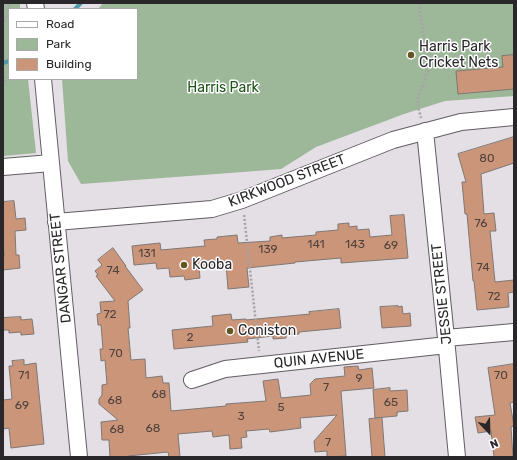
<!DOCTYPE html>
<style>
body{margin:0}
#map{position:relative;width:517px;height:460px;overflow:hidden;background:#e4dee5;font-family:Rubik,sans-serif}
canvas{display:block}
.frame{position:absolute;inset:0;border:4px solid #29272a;pointer-events:none}
.legend{position:absolute;left:8px;top:8px;width:130px;height:72px;box-sizing:border-box;background:#fff;border:1px solid #a9a9aa;margin:0;padding:5px 7px;list-style:none;font-size:12px;color:#29272a}
.legend li{display:flex;align-items:center;gap:8px;height:20px}
.legend b{width:20px;border:1px solid #a9a9aa}
.north{position:absolute;left:469px;top:412px;width:40px;height:40px;-webkit-text-stroke:3px #fff;paint-order:stroke;rotate:157deg;font-size:11px;font-weight:700;line-height:16px;text-align:center;color:#29272a}
.north::after{content:'';display:block;margin:auto;width:14px;height:18px;background:#29272a;clip-path:polygon(50% 0,100% 100%,50% 72%,0 100%)}
</style>
<div id="map">
<canvas width="517" height="460"></canvas>
<div class="frame"></div>
<ul class="legend">
<li><b style="height:5px;background:#fff"></b>Road</li>
<li><b style="height:11px;background:#9cb898"></b>Park</li>
<li><b style="height:11px;background:#ca9579"></b>Building</li>
</ul>
<div class="north">N</div>
</div>
<script>
const context = document.querySelector('canvas').getContext('2d');
context.lineJoin = 'round';
function fillPath(path, color) { context.fillStyle = color; context.fill(path, 'evenodd'); }
function trace(path, color, width, dash) { context.strokeStyle = color; context.lineWidth = width; context.lineCap = dash ? 'butt' : 'round'; context.setLineDash(dash || []); context.stroke(path); }
function drawText(font, color, halo, rows, align = 'center') {
  context.font = font + ' Rubik,sans-serif'; context.lineWidth = 3; context.setLineDash([]); context.textBaseline = 'middle'; context.strokeStyle = halo; context.fillStyle = color; for (const [text, x, y, turn = 0] of rows) {
    context.save(); context.translate(x, y); context.rotate((+turn || 0) * Math.PI / 180); context.textAlign = isNaN(turn) ? turn : align; if (halo) context.strokeText(text, 0, 0); context.fillText(text, 0, 0); context.restore();
  }
}
fillPath(new Path2D(`
 M3 3H20V9H9V79H28L36 153 3 156Z
 M103 3H514V96L445 101 404 114 316 147 281 169 243 172 81 184 68 161 62 79H137V9H98Z`), '#9cb898');
trace(new Path2D(`
 M75 9 81 3
 M3 63 9 61`), '#5299a9', 4);
const building = new Path2D(`
 M514 55V89L458 94 456 71 503 67 502 56Z
 M514 137V163L481 174 484 214 494 213 496 231H490L495 282 514 280V292L508 293 509 307 477 310 474 281H473L467 214H465L462 182H466L458 154Z
 M14 201 16 219 25 218 26 230 15 231 16 255H19L20 268 3 270V256H4L3 242V202Z
 M404 215 408 258 341 263V258L295 262V263L247 268 249 287 228 289 226 264 199 266 200 278 185 280 184 276 170 277 169 268 157 269 156 263 134 265 132 246 160 243 161 250 205 246 204 240 217 239V237L237 235 238 243 270 241V237L282 235V238L316 235V232L338 230V224L349 223V227L357 226V230L369 229 370 237 392 235 390 216Z
 M113 248 126 266H125L143 290 128 301 130 328H128L131 360 145 359 146 378 162 376 163 383H169L171 411 226 406V404L266 401 263 381 278 379 281 398 311 395 310 384 315 379 345 376 344 367 358 366 359 370 372 368 374 388 341 391 346 456 327 457V451L315 452 314 441 337 415 300 418 301 428 270 432 269 429 246 431 247 437 241 438 242 448 230 449 229 435 213 437 212 431 178 434 180 457H169L168 452 128 456V457H110L109 440H102L101 422 118 420 99 404V399L102 395V385L107 384 105 360 101 361 100 349H103L101 325H98L97 314 101 313 100 302 115 301 96 276 98 275 95 271 102 265 98 260Z
 M398 306V307L402 306 403 314 410 313 411 326 382 328 380 307Z
 M339 309 341 328 299 332V334L286 335V338L273 339V336L247 339 248 342 174 349 172 330 213 326 212 316 231 314 232 320 246 319V320L310 314 309 312Z
 M21 317V320L32 319 34 334 21 335V332L9 333V330H3V318Z
 M24 360V365L36 363 44 444 11 448 9 428 3 429V400L12 399 9 366H13L12 361Z
 M514 364V402L510 403 514 426 511 427 513 457H494L491 431 478 433 475 417 495 415 488 368Z
 M390 388V391L407 390 408 411 397 412V416L375 418 373 390Z
 M382 418 385 457H372L369 419Z`);
fillPath(building, '#ca9579');
trace(building, '#7f7773', 1);
const street = new Path2D(`
 M35 3 36 9
 M43 79 79 457
 M425 131 446 338 457 457
 M3 167 51 163
 M56 222 212 209 242 200 393 140 461 122 514 117
 M446 338 514 332
 M192 380 225 369 447 345`);
trace(street, '#625d63', 18);
trace(new Path2D(`
 M419 3 428 70 418 99V106L421 118
 M3 25 11 3
 M3 68 6 85
 M244 215 259 351`), '#a6a2a7', 2.5, [2, 2]);
trace(street, '#fff', 16);
for (const [x, y, r, color] of [
 [411,55,4,"#645421"],
 [184,265,4,"#645421"],
 [230,331,4,"#645421"]
]) { const dot = new Path2D(); dot.arc(x, y, r, 0, 2 * Math.PI); context.fillStyle = color; context.fill(dot); trace(dot, '#fff', 1.5); }
drawText('12px', '#51423e', null, [
 ["80",487,159],
 ["76",481,224],
 ["141",316,245],
 ["143",355,245],
 ["69",391,246],
 ["139",268,250],
 ["131",147,254],
 ["74",483,268],
 ["74",113,271],
 ["72",494,297],
 ["72",110,315],
 ["2",190,338],
 ["70",116,354],
 ["71",24,376],
 ["70",501,376],
 ["9",359,379],
 ["7",326,388],
 ["68",159,395],
 ["68",115,401],
 ["65",391,403],
 ["69",22,406],
 ["5",281,408],
 ["3",241,417],
 ["68",153,429],
 ["68",117,430],
 ["7",328,443]
]);
drawText('14px', '#29272a', '#fff', [
 ["Harris Park",419,47],
 ["Cricket Nets",419,63],
 ["Kooba",192,265],
 ["Coniston",238,331]
], 'left');
drawText('14px', '#1e5218', '#fff', [
 ["Harris Park",223,88]
]);
drawText('14px', '#29272a', '#fff', [
 ["KIRKWOOD STREET",287,181,-21],
 ["DANGAR STREET",61,268,-96],
 ["JESSIE STREET",442,294,-96],
 ["QUIN AVENUE",319,359,-6]
]);
</script>
